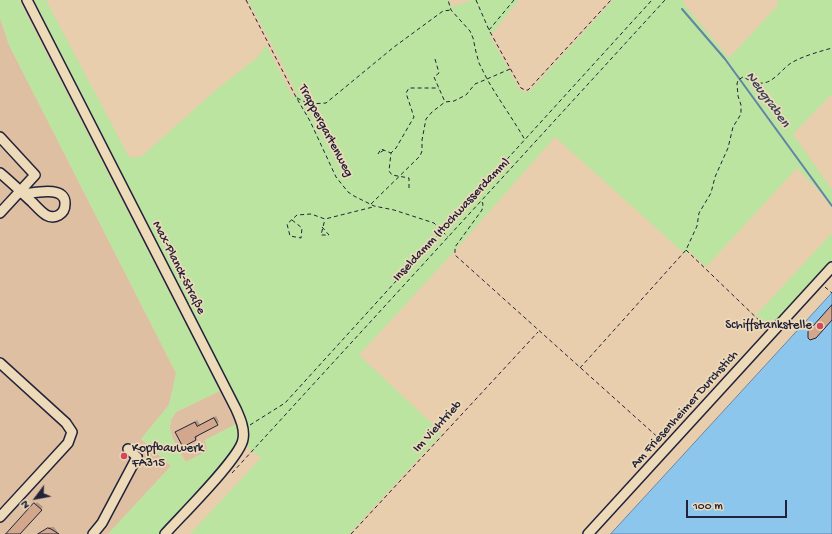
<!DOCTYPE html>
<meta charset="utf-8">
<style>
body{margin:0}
#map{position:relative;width:832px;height:534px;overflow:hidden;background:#e9cead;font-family:"Gochi Hand",sans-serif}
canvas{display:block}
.north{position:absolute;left:16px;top:478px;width:40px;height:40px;-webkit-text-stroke:3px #eddab8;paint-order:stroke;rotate:238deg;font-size:11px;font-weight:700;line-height:16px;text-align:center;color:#22223b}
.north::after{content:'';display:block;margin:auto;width:14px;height:18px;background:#22223b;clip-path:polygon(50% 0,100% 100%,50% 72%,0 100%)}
.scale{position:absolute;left:686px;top:500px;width:101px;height:18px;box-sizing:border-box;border:2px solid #22223b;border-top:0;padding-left:5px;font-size:12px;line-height:14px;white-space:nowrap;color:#22223b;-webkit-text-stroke:3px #eddab8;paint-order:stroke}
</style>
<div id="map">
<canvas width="832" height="534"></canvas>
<div class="north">N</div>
<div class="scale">100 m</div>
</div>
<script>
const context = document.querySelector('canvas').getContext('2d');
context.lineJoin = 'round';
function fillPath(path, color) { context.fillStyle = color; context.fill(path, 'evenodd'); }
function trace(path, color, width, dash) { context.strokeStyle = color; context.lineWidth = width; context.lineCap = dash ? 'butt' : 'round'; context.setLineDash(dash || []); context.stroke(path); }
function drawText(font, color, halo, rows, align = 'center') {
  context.font = font + ' "Gochi Hand",sans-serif'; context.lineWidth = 3.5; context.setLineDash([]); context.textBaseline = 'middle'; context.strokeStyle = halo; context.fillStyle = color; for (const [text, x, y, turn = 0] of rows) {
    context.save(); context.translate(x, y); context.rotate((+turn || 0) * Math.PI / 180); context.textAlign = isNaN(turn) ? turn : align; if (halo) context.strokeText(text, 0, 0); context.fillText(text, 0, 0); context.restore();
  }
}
fillPath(new Path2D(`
 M0 18 9 45 176 373 169 405 141 439 171 466 108 534H0Z
 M220 391 236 424 206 440 208 451 186 462 172 438 170 428 171 420 176 412Z`), '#debfa1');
fillPath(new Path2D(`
 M0 0H19L220 391 176 412 171 420 170 428 172 437 185 462 207 451 205 440 236 424 237 434V442L228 459 158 534H108L171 466 141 439 169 405 176 373 9 45 0 18Z
 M34 0H46L129 157H141L216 90 258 57 266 45 293 97 297 95 282 63 248 0H449L452 7 472 0H519L490 36 520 90 524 92H529L613 0H685L683 3 729 58 779 4 777 0H832V94L793 134 832 190V208L821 193 797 168 706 267 689 251 685 254 555 137 451 255 359 355 442 433 349 534H190L261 458 245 445C247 432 246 423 242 410Z
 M832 233V262L770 328 756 315Z`), '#bae4a0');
const water = new Path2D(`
 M832 293V534H611Z`);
fillPath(water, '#8dc6ec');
trace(water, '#6284a5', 1);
fillPath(new Path2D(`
 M216 416 219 422 197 435 198 436 196 439 177 432 197 420 200 425Z
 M37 502 43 507 19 534H8Z
 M49 527H54L57 531 58 534H42Z`), '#0003');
trace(new Path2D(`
 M682 9 725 59 832 206`), '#6284a5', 2);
const building = new Path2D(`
 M832 305V320L816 338 810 340 808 338V332Z
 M214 418 218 425 195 437 196 440 183 447 175 432 195 422 197 426Z
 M34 503 42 510 20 534H6Z
 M48 528 51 529 59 534H38Z`);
fillPath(building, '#d2a78b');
trace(building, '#22223b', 1);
const minor = new Path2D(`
 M27 0 236 409C240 418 245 429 243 439 241 457 180 517 165 534
 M0 137 35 175 0 213
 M0 173C11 182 21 192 32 202 36 206 41 212 46 215 55 220 65 214 65 204 66 185 34 193 23 194
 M0 363 66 423 72 432 68 443 0 517
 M93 534 102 523 137 457 128 449
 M588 534 832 267`);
trace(minor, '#22223b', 12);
trace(new Path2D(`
 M246 0 296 97 310 121 336 177 348 192 354 196 374 206 394 210 434 223 448 237
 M476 0 489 30 521 88 525 90H528L611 0
 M489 30 514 0
 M435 59 439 73 434 77 445 102
 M510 69 487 79C499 100 513 119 525 140
 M297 98 309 104 326 103 394 47 443 11 451 10
 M384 150 378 154 381 149 391 153
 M409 188V178L392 175 389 171 391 153 396 148 414 117 406 93 409 88H439
 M482 202 483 204 482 210 455 247V255L662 441
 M371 204 420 156 422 151V140L426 119 432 112 445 102 454 101 466 95 475 84 487 79 479 63 476 52 473 38 470 31 451 10 448 0
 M292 220 302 228 301 238 290 236 287 224 297 215 311 214 325 219 373 207
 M322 227 329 235H321L325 219
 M686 250 766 327
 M825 287 832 293
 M580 368 686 250 697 226 699 213 711 193 715 177 728 148 733 127 741 114V105L738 96 737 84 738 80 743 77C749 80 756 84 763 83 774 82 782 69 791 63 803 56 818 52 832 48
 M250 425 285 403 652 0
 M232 473 665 0
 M351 534 538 332`), '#22223b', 1, [4, 3]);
trace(minor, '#eddab8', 9);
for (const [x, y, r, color] of [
 [820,326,4,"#d1495b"],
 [124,456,4,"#d1495b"]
]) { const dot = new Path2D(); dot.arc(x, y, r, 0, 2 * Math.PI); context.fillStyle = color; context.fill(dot); trace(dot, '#eddab8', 1.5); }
drawText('13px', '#22223b', '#eddab8', [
 ["Trappergartenweg",325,131,62],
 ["Inseldamm (Hochwasserdamm)",452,220,-47],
 ["Max-Planck-Straße",178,268,63],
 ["Am Friesenheimer Durchstich",685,410,-48],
 ["Im Viehtrieb",438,427,-47]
]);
drawText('13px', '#22223b', '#eddab8', [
 ["Schiffstankstelle",812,326],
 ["Kopfbauwerk",132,449,"left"],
 ["FA315",132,464,"left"]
], 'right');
drawText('italic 14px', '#37435e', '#eddab8', [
 ["Neugraben",767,100,54]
]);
</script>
